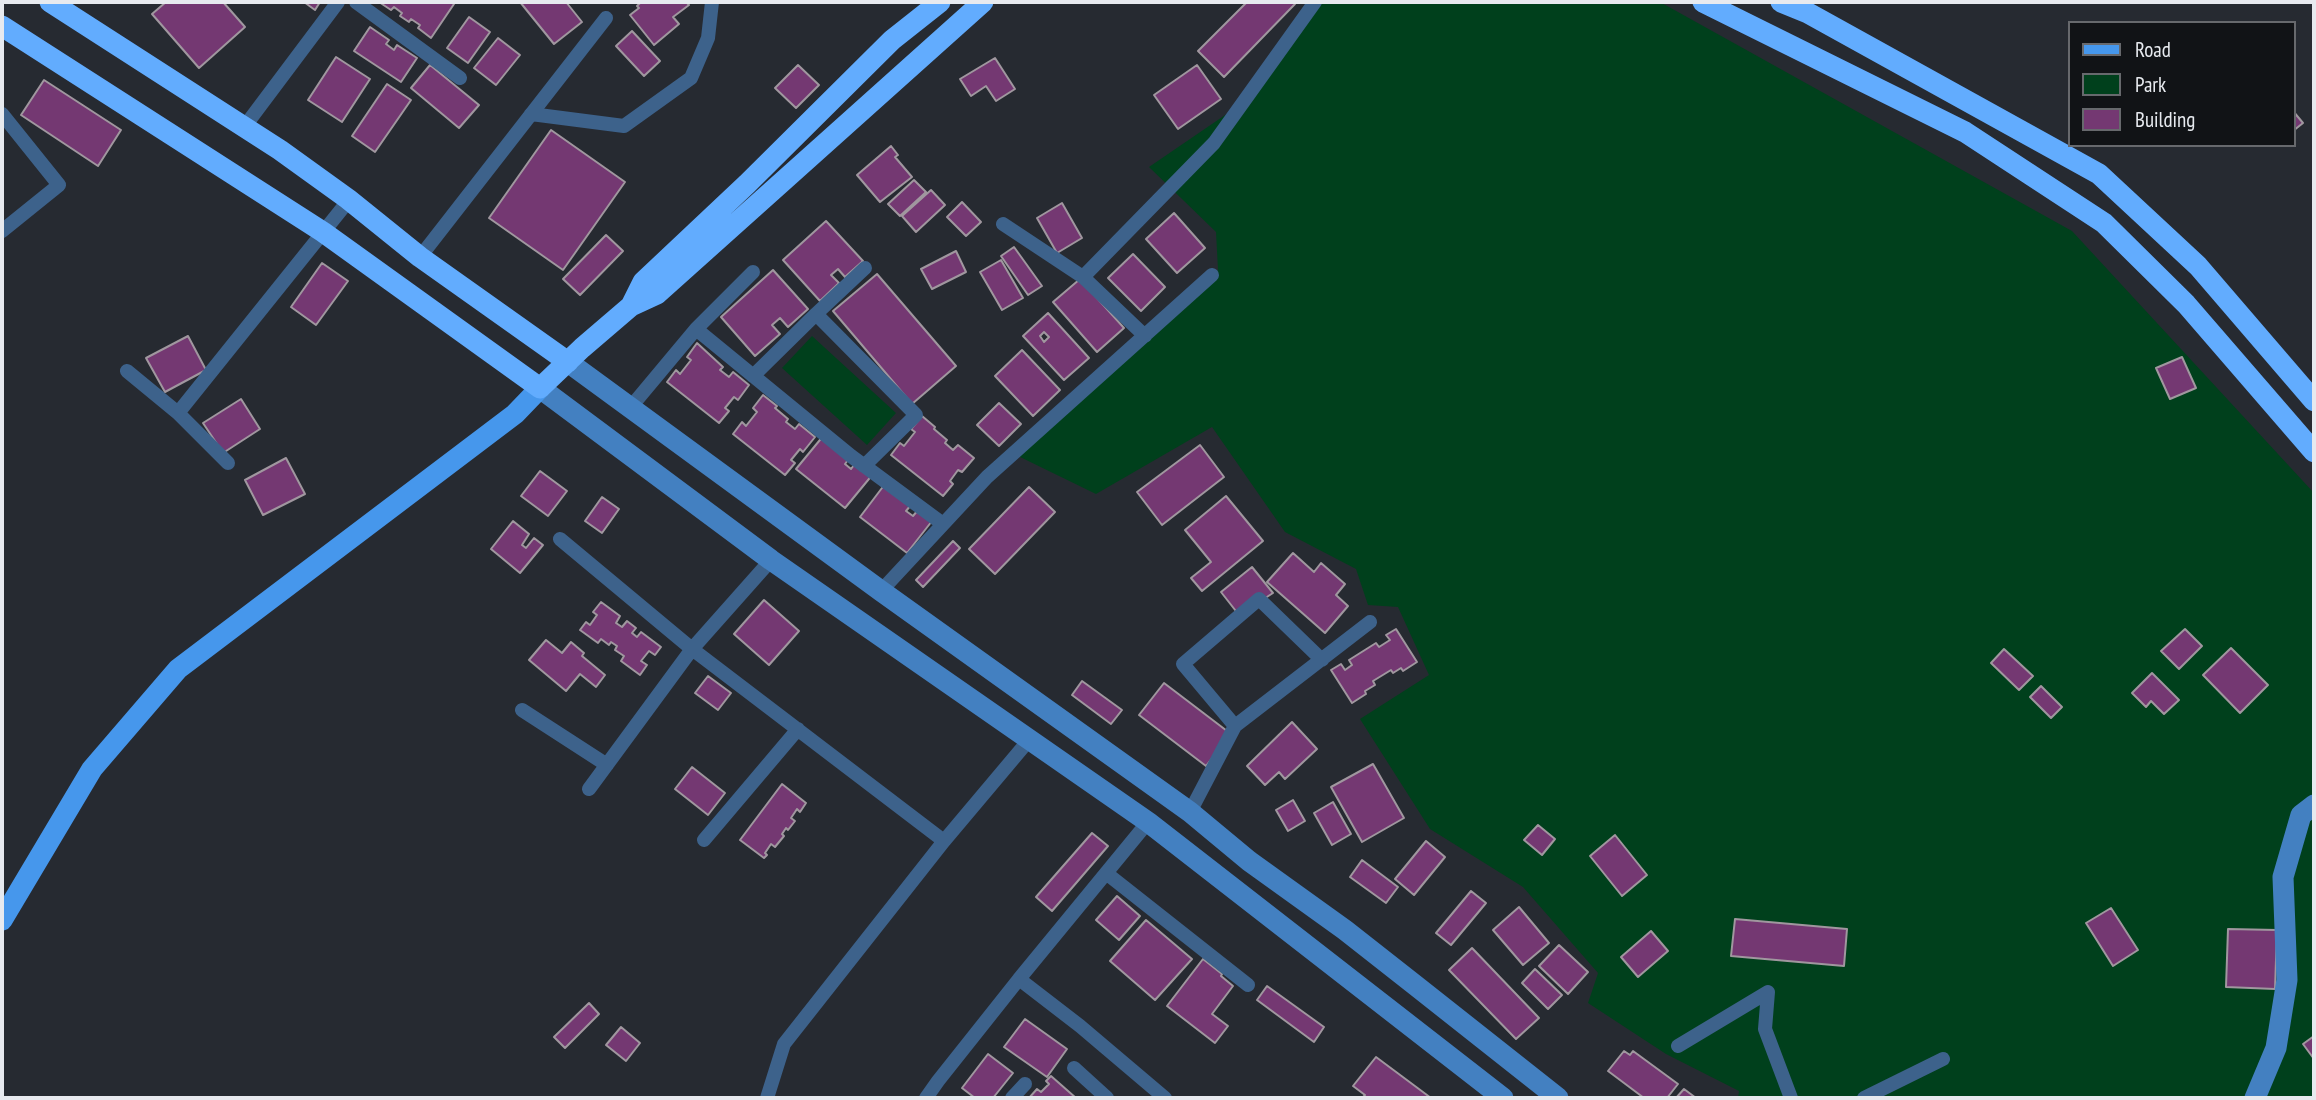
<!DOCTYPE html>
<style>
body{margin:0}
#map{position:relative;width:2316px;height:1100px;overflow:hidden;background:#262a31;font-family:"PT Sans Narrow",sans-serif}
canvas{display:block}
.frame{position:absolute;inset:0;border:4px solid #e7eaef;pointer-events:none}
.legend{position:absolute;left:2068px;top:21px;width:228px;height:126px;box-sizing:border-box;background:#111316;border:2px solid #67696d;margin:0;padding:9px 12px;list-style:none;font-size:21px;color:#e7eaef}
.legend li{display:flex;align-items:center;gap:14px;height:35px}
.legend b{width:35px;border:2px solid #67696d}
</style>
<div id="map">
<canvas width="2316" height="1100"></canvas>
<div class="frame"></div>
<ul class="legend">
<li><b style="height:9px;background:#4697ec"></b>Road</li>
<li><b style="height:19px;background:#00401c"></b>Park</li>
<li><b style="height:19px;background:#743872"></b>Building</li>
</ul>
</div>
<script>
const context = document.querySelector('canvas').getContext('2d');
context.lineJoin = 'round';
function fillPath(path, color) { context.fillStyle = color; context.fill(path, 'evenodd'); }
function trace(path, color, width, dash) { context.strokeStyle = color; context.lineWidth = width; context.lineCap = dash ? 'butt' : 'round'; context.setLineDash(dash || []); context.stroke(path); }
fillPath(new Path2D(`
 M1317 2H1660L2072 231 2314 493V1098H1738L1739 1091 1666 1054 1588 1003 1598 973 1523 887 1430 829 1360 719 1429 675 1398 607 1368 605 1356 569 1285 532 1212 427 1096 494 1018 456 1218 270 1216 232 1149 167 1231 111Z
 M812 336 896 413 867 445 782 368Z`), '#00401c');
const building = new Path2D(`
 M166 2H223L245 27 199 68 152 14Z
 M304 2H320L315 10Z
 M379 2H451L454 4 431 38 418 28 420 25 411 19 409 22 400 16 402 13 394 7 391 10Z
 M520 2H566L582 22 554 44Z
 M641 2H686L689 5 673 17 679 24 654 45 630 15 639 8 637 6Z
 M1247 2H1293L1295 4 1224 77 1198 51Z
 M469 17 490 32 468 63 447 48Z
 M370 27 389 40 386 44 394 50 397 45 417 58 401 82 354 51Z
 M632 31 660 61 644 76 616 46Z
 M498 38 520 55 496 85 474 68Z
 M336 57 370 79 342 122 308 100Z
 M995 58 1015 89 996 101 986 86 971 96 960 79Z
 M430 65 479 105 459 128 411 88Z
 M798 65 819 85 796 108 775 88Z
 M1197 65 1221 99 1178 129 1154 95Z
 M44 80 121 130 98 166 21 115Z
 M387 84 411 100 375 152 352 136Z
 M2293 111 2303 123 2293 131Z
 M551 130 625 182 563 270 489 218Z
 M891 146 898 155 895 157 912 177 880 202 857 175Z
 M914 180 926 192 900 216 888 204Z
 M931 190 945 205 916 232 902 216Z
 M962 202 981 222 966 236 947 217Z
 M1062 203 1082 238 1057 253 1037 218Z
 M1174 213 1205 248 1177 273 1146 239Z
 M826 221 863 261 845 277 838 269 831 275 839 283 820 301 783 260Z
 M606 235 623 251 580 295 563 279Z
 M1014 247 1042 286 1028 295 1001 256Z
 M956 251 966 272 932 289 921 269Z
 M1133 254 1165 287 1141 311 1108 278Z
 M1001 260 1023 298 1002 310 980 272Z
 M322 263 348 281 316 325 291 307Z
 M773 270 808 309 788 327 780 318 772 325 780 334 755 356 721 317Z
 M877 274 956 366 912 404 833 311Z
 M1080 279 1124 328 1097 352 1053 302Z
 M1048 313 1089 358 1064 380 1023 336ZM1044 332 1049 337 1044 342 1040 336Z
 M188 336 206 370 165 392 146 358Z
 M697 343 723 367 720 370 729 377 733 372 749 385 738 400 734 397 725 408 729 411 719 423 667 382 676 370 680 374 691 360 687 357Z
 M1022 350 1060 390 1033 416 995 376Z
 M2182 357 2196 388 2170 399 2156 368Z
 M763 395 777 406 775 408 788 419 786 422 795 429 799 424 815 437 803 452 800 449 791 460 795 463 785 475 733 434 742 422 746 426 757 412 753 408Z
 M241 399 260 429 223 453 203 423Z
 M999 403 1021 424 999 446 977 425Z
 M922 416 935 427 934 429 947 440 945 443 953 450 958 445 974 458 962 472 958 470 950 481 953 484 943 496 891 455 900 443 904 446 915 432 911 429Z
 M824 435 851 456 845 464 851 469 857 461 873 474 845 508 796 469Z
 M1200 445 1224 477 1162 525 1137 492Z
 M286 458 305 494 263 515 245 480Z
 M540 471 567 491 548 516 521 496Z
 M885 484 911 505 906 511 913 516 918 510 932 521 907 553 860 517Z
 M1029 487 1055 512 995 574 969 549Z
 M1226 496 1263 541 1202 591 1191 578 1211 562 1185 530Z
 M602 497 619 509 602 533 585 521Z
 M513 521 529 534 522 545 526 548 534 538 543 545 520 573 491 549Z
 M953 541 960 548 923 587 916 580Z
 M1293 553 1314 572 1321 563 1345 584 1336 595 1348 606 1325 633 1267 582Z
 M1252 567 1273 593 1239 615 1221 592Z
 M764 600 799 631 769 665 734 634Z
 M601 602 620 616 616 623 622 627 627 621 636 628 632 633 637 637 641 632 661 647 655 655 649 651 641 661 647 665 640 675 621 661 624 656 615 650 617 646 611 642 609 645 601 639 598 643 580 630 586 622 590 625 597 615 593 612Z
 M1396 629 1417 662 1403 671 1401 668 1393 673 1391 670 1373 681 1375 685 1365 691 1366 694 1352 703 1331 670 1341 664 1345 670 1352 665 1349 660 1376 643 1379 647 1390 640 1386 635Z
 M2185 629 2202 646 2179 669 2161 651Z
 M546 640 562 653 571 642 584 653 582 656 605 675 596 687 580 674 566 691 529 660Z
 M2231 648 2268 685 2240 713 2203 675Z
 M2004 649 2033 676 2019 690 1991 663Z
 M2152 673 2179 700 2164 714 2151 701 2146 707 2132 693Z
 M708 676 731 693 718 710 695 693Z
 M1082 681 1122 710 1111 724 1072 695Z
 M1164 683 1231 734 1206 766 1139 715Z
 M2041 686 2062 707 2051 718 2030 697Z
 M1292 722 1317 749 1285 779 1279 772 1265 785 1247 766Z
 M1373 764 1404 818 1362 842 1331 787Z
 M692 767 725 793 708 815 675 789Z
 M782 784 806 803 800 812 797 809 791 818 795 821 788 830 786 828 782 834 784 836 775 847 771 844 765 853 767 855 764 858 740 840Z
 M1293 800 1305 821 1288 831 1276 810Z
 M1333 802 1351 834 1332 845 1314 813Z
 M1538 825 1555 839 1542 855 1524 840Z
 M1092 833 1108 846 1052 911 1036 897Z
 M1615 835 1647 875 1622 896 1590 856Z
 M1426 841 1445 857 1414 895 1395 879Z
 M1362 860 1398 887 1386 903 1350 877Z
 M1471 891 1486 903 1451 945 1436 933Z
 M1117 896 1140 916 1119 940 1096 920Z
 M1519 907 1549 943 1523 965 1493 930Z
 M2111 908 2138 950 2113 966 2086 923Z
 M1735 919 1847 929 1844 966 1731 956Z
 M1146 920 1192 959 1155 1000 1110 961Z
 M2228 929 2277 930 2275 989 2226 987Z
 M1651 931 1668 951 1638 977 1621 957Z
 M1559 945 1588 972 1568 994 1539 966Z
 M1472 948 1539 1018 1516 1039 1449 970Z
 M1203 959 1222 974 1221 976 1233 986 1212 1014 1228 1026 1215 1043 1167 1006Z
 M1535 969 1562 995 1548 1009 1522 983Z
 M1267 986 1324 1027 1314 1042 1257 1000Z
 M589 1003 599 1014 565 1048 554 1037Z
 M1025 1019 1067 1049 1047 1077 1004 1047Z
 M621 1027 640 1043 626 1061 606 1045Z
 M2314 1036V1059L2303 1044Z
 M1624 1051 1630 1055 1633 1051 1678 1084 1667 1098H1644L1608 1071Z
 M988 1054 1013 1073 993 1098H975L962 1088Z
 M1376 1057 1431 1098H1362L1365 1095 1353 1086Z
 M1051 1076 1076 1098H1029L1037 1089 1041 1092 1049 1084 1046 1081Z
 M1684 1089 1696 1098H1676Z`);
fillPath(building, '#743872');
trace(building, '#a0979f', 2);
trace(new Path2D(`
 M356 2 460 78
 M2 114 59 185 2 231
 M531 114 624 126 691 78 708 38 712 2
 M245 126 338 2
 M1003 224 1083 277 1214 143 1315 2
 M420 257 606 18
 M1083 277 1145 336
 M816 314 865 268
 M696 329 851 456 943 524
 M127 371 178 413
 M753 376 816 314 916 415 864 466
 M630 408 696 329 753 272
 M228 463 178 413 349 200
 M560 539 692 649 944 841
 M881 591 987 477 1212 275
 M522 710 607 765
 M1235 726 1183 664 1259 599 1322 660
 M589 789 692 649 771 560
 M1190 812 1235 726 1370 622
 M1148 822 1019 979 1080 1026 1165 1098
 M704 840 798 729
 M1106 873 1248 985
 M1678 1046 1768 992 1765 1029 1791 1098
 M1074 1068 1107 1098
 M767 1098 784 1044 944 841 1029 740
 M926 1098 938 1081 1019 979
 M1012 1098 1025 1084
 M1864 1098 1943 1059`), '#3d628b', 14);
trace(new Path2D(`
 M568 362 881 591 1190 812 1249 861 1345 930 1415 985 1558 1098
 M540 388 771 560 1148 822 1503 1098
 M2255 1098 2276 1048 2287 980 2283 877 2301 815 2314 805`), '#4380c1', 21);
trace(new Path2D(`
 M2 920 92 769 178 669 515 414 540 388`), '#4697ec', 21);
trace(new Path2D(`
 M50 2 280 150 348 199 420 257 568 362
 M1703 2 1965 132 2104 223 2186 304 2314 452
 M1781 2 1808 13 2099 174 2198 266 2314 401
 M2 26 323 232 540 388 582 348 631 306 657 294 983 2
 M631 306 643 282 747 184 892 40 940 2`), '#62acfe', 21);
</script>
